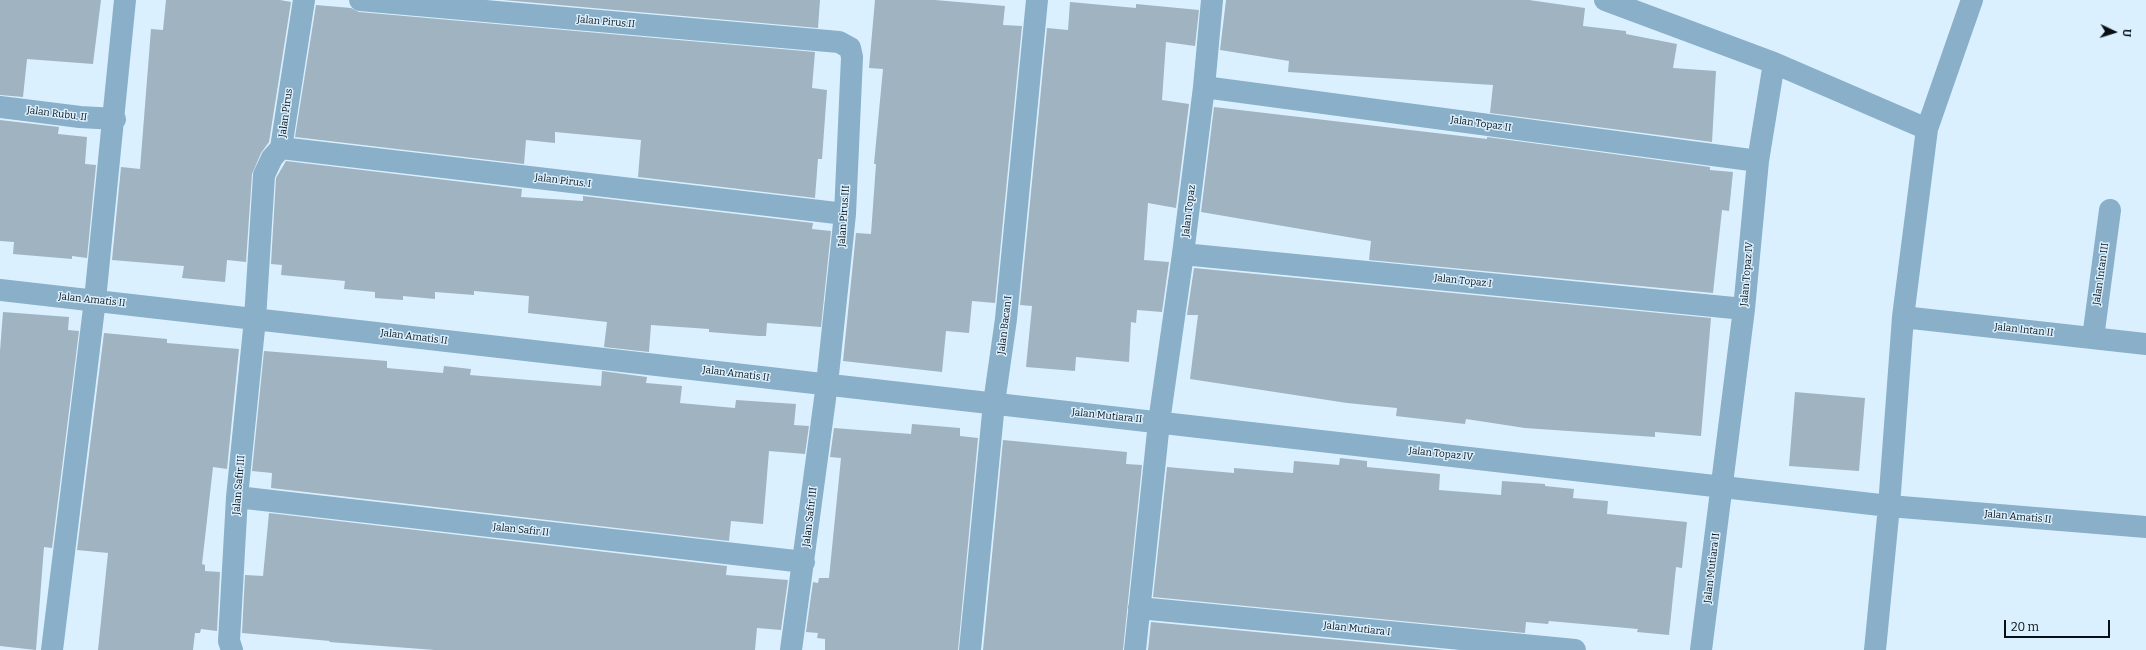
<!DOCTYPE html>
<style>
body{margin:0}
#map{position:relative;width:2146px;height:650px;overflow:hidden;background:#dbf0ff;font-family:Bitter,serif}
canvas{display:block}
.north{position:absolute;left:2094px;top:12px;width:40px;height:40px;-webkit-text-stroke:3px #dbf0ff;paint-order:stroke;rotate:94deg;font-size:11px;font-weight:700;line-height:16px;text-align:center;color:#080f14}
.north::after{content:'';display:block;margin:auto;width:14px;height:18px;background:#080f14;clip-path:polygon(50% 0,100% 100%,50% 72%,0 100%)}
.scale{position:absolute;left:2004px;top:620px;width:106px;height:18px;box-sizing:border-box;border:2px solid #080f14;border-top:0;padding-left:5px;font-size:12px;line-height:14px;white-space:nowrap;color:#080f14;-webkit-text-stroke:3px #dbf0ff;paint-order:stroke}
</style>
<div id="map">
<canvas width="2146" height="650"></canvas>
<div class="north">U</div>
<div class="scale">20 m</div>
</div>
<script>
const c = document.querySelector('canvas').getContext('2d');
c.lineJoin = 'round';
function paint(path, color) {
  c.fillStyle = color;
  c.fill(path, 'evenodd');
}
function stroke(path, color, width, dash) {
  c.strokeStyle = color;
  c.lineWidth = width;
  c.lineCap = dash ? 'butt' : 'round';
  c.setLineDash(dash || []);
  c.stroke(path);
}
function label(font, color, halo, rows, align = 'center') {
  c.font = font + ' Bitter,serif';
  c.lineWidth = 3;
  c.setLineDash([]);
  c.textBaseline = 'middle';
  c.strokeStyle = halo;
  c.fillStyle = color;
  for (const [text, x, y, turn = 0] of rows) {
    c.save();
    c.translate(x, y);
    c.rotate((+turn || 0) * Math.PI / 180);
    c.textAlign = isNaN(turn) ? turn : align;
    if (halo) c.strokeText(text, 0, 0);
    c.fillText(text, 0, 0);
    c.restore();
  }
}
const building = new Path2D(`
 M0,0H101L93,64L27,59L23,97L0,95Z
 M166,0H280L291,2L269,142L261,153L252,174L246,262L227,260L225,282L182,278L184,266L112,260L121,167L140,169L151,29L163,30Z
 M503,0H820L818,28Z
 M875,0H935L1005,6L1003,25L1022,26L995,303L972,301L969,333L946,331L942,372L843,361L856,233L871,234L876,164H874L883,69L869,68Z
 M1226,0H1529L1585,8L1583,26L1626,31V34L1677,44L1673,68L1716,71L1712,142L1490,113L1493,85L1288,72L1289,61L1220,50Z
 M1070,2L1136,8V4L1199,10L1195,46L1166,42L1162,100L1189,104L1176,208L1148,203L1144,260L1169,262L1162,312L1137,310L1136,323L1131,322L1129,362L1076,357L1075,371L1026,367L1032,306L1020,305L1047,28L1068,30Z
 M316,5L351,8L359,12L815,52L812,88L827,90L822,159H818L815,198L638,177L641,140L555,132V143L526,140L524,164L295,137Z
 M1214,107L1487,139V137L1710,167V170L1733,172L1729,211L1722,210L1713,293L1369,260L1371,241L1201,212Z
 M0,120L59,127L58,134L87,137L85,164L96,165L87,258L72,256V259L13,254L14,242L0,241Z
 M286,161L522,189L521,197L583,201V196L813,223L812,229L831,231L821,327L767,323L766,336H758L709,332V329L651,325L649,352L604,347L607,322L528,313L529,296L474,291V295L435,292V299L403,296V300L375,298V292L344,289L345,281L281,275L282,265L271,264L276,178Z
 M1194,268L1711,318L1701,436L1655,432V437L1525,428L1466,419L1465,424L1396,416L1397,408L1347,403L1190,379L1198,315H1187Z
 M3,312L69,317L68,330L79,331L52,548L44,547L36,650L0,646V351Z
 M104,333L167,339V343L239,349L227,469L213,467L202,564L205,565V571L220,572L217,631L201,629L200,633H195L193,650H98L108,553L77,550Z
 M264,351L387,361V368L443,373L444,366L471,369L470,375L601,386L602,371L647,377L646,383L682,386L680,403L735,408L736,400L796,404L794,425L809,426L805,454L769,451L763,524L731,521L729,541L271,488L272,473L252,471Z
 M1795,392L1865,398L1859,471L1789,466Z
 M912,424L960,428V436L978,438L958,650H825V639L817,638L818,633L806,632L813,582L818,583L819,578H829L841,458L830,457L834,428L911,434Z
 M1003,440L1127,452L1126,464L1142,465L1123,650H983Z
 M1340,458L1367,461V467L1440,474L1439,490L1501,495L1502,481L1545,484V486L1574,489L1573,498L1608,501L1607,514L1687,522L1682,568L1676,567L1669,635L1637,632L1638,629L1549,621L1548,624L1526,622L1525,633L1153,597L1167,467L1234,473V468L1293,473L1294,461L1339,465Z
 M269,513L727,566L726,575L788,580L781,630L757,628L755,650H435L329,642L330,641L242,633L245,575L263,576Z
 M1151,622L1445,650H1148Z`);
const minor = new Path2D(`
 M360,0L839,42L850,48L852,57L845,214L827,384L791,650
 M1605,0L1774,63L1927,129
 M1204,87L1758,161
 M0,107L80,117L115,119
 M281,148L845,214
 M1183,254L1744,309
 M0,290L1889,506L2146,527
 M1903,317L2146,344
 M2093,338L2110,210
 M237,497L804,562
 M1139,608L1575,650
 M52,650L95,300L125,0
 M232,650L229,641L237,497L255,319L264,175L272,158L281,148L304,0
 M970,650L994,403L1006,319L1037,0
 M1135,650L1159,422L1183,254L1204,87L1212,0
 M1701,650L1744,309L1758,161L1774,63
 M1875,650L1889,506L1903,317L1927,129L1972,0`);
const streetNames = [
 ["Jalan Pirus.II",606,22,5],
 ["Jalan Pirus",286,113,-82],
 ["Jalan Rubu. II",57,114,7],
 ["Jalan Topaz II",1481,124,8],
 ["Jalan Pirus. I",563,181,7],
 ["Jalan Topaz",1189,211,-83],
 ["Jalan Pirus.III",844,216,-86],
 ["Jalan Topaz IV",1747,274,-85],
 ["Jalan Intan III",2101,274,-82],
 ["Jalan Topaz I",1463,281,6],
 ["Jalan Amatis II",92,300,6],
 ["Jalan Bacan I",1005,325,-83],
 ["Jalan Intan II",2024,330,6],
 ["Jalan Amatis II",414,337,7],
 ["Jalan Amatis II",736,374,7],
 ["Jalan Mutiara II",1107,416,6],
 ["Jalan Topaz IV",1441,454,6],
 ["Jalan Safir III",239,485,-85],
 ["Jalan Safir III",810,517,-83],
 ["Jalan Amatis II",2018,517,5],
 ["Jalan Safir II",521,530,6],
 ["Jalan Mutiara II",1712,568,-83],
 ["Jalan Mutiara I",1357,629,6]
];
paint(building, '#9fb3c1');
stroke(minor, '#89afc9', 22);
label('10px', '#080f14', '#dbf0ff', streetNames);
</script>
